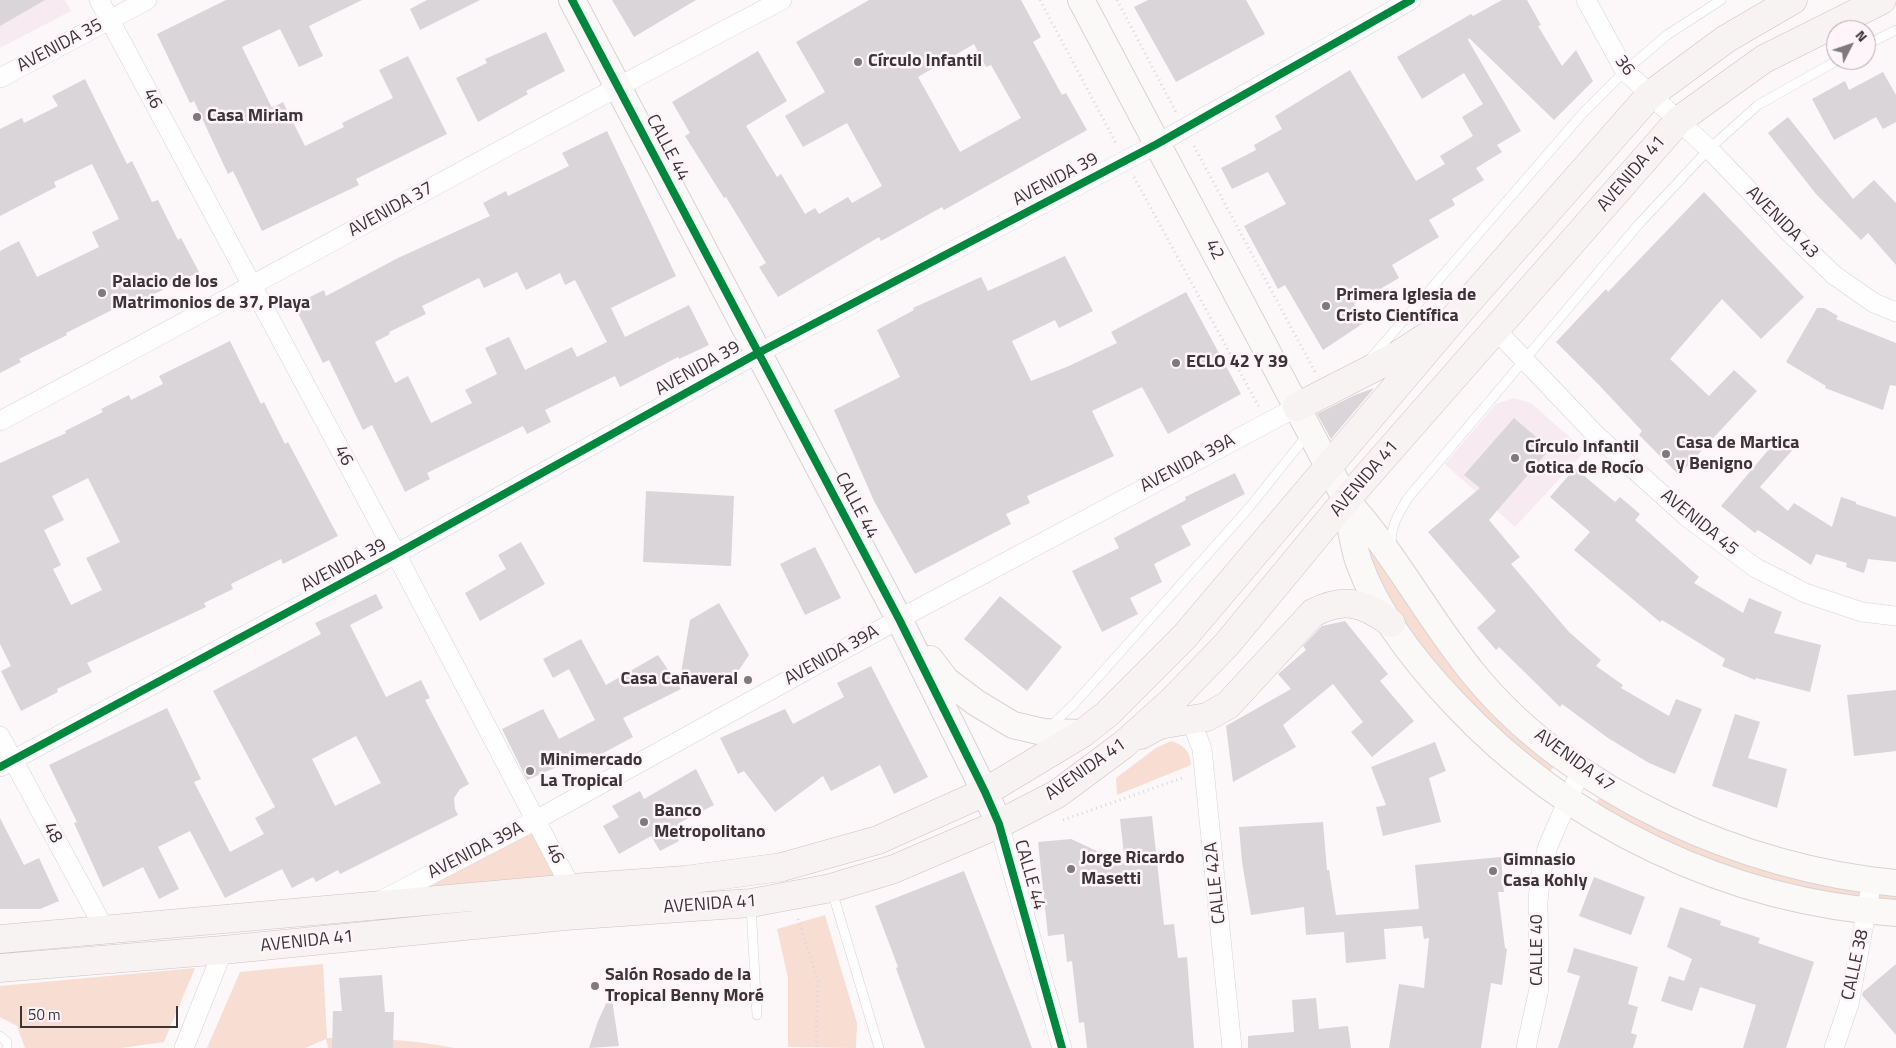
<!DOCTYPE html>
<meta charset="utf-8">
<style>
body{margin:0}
#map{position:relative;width:1896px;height:1048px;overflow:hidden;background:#fcf7f9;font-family:"Titillium Web",sans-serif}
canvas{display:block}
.north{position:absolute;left:1826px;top:20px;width:50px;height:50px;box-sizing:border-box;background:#fff4f9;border:1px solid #b0a8ab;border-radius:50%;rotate:49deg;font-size:14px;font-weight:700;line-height:20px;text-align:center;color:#3a3537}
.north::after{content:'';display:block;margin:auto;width:18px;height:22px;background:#7e797b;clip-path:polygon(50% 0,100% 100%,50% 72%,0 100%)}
.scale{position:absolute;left:20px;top:1006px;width:158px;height:22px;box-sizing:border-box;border:2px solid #3a3537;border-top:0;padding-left:6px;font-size:15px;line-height:18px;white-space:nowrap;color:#3a3537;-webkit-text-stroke:4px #fff4f9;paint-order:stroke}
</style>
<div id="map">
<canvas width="1896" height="1048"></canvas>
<div class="north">N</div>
<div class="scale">50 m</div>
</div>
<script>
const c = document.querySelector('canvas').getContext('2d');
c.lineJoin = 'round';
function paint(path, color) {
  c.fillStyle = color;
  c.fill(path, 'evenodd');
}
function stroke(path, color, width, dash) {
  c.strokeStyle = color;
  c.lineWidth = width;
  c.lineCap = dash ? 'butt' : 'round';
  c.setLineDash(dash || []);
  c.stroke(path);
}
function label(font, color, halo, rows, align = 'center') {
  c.font = font + ' "Titillium Web",sans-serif';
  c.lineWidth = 5;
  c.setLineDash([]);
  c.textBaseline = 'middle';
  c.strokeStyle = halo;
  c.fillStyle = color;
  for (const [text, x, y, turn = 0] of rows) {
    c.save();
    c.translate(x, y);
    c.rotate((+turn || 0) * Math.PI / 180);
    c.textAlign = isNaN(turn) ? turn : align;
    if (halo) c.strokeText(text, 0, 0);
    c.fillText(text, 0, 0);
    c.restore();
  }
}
const built = new Path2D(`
 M0,0H65L71,11L0,48Z
 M1514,398L1531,403L1585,451L1515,527L1445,464L1496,404Z`);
const green = new Path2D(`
 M1365,539L1555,764L1549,773C1478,721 1386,626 1365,539Z
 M1171,741C1184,745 1190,751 1191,765L1117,795L1116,778L1156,748Z
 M1602,798C1694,851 1790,887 1896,893V903L1775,884L1680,852L1600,808L1597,800Z
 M536,820L572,888L367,907Z
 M825,915L857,1023L856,1048L788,1047V978L777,929Z
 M323,964L327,1038C370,1038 412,1039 454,1048H328L326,1039L305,1048H207L240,972Z
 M195,968L164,1042L121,1048H25L17,1026L0,1017V986Z`);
const building = new Path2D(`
 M0,0H45L0,26Z
 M226,0H362L309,26L323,56L299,67L280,29L242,47L272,108L283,102L305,146L344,127L342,123L393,98L379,70L408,56L447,134L356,179L359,185L262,231L233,171L228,174L194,101L190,103L157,34Z
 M427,0H480L420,30L410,9Z
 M612,0H696L634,37Z
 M869,0H1021L1041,37L1033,42L1062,95L1066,93L1087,130L944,210L942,207L881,241L879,237L778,297L759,267L766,263L726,197L724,198L685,136L690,133L672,102L758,51L787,101L746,126L777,177L781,174L805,214L815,208L819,214L848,197L852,203L882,186L847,123L803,147L785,116L825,92L796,42ZM974,44L986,67L991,65L1021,118L960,152L918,77Z
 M1148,0H1246L1265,34L1176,82L1134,7Z
 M1502,0H1527L1541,25L1538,26L1562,66L1576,50L1593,81L1554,120L1469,38L1468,40L1521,131L1497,145L1502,152L1476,168L1484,180L1452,199L1455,205L1429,220L1439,237L1392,265L1399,278L1354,304L1365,322L1323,350L1285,285L1278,289L1244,226L1286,204L1268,172L1232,189L1221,168L1256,150L1254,145L1282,129L1275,116L1350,70L1416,181L1445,164L1440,156L1473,136L1462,117L1483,104L1464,73L1422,99L1397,57L1471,14L1473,16Z
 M546,32L565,71L526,91L528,94L478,122L456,78L487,63L485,59Z
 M1883,72L1896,95V122L1883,129L1876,117L1834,140L1812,99L1845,81L1849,90Z
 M85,79L127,164L132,161L152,202L158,200L178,240L181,238L199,272L126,308L124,304L66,333L67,335L19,359L21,362L0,373V251L19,241L37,277L99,247L92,232L119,219L92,164L54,182L56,187L0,216V129L22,118L24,123L58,106L52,96Z
 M1788,117L1853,199L1874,180L1896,203V265L1868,233L1861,240L1816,194L1768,133Z
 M607,131L676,276L611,308L625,337L689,305L709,345L679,359L678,357L620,387L615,376L545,410L551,422L527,434L523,426L427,473L430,479L405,492L372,425L363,430L329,360L323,363L294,305L324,290L326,296L398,258L490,216L483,203L506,191L508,196L569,166L562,153ZM517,272L526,290L560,273L565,285L575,280L607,342L577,357L572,347L525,370L509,337L485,348L497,374L465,390L472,403L431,423L408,376L395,383L375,342L390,334L389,332L426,314L422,306L479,278L484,288Z
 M1704,192L1804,297L1761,339L1722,299L1670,359L1709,396L1734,370L1757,391L1679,475L1639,435L1642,431L1599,385L1556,342L1606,289L1608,292Z
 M1065,256L1093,311L1059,328L1055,320L1012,341L1031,381L1069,366L1117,343L1111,332L1186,292L1241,394L1168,434L1142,387L1092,411L1114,456L1027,496L1030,503L1006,514L1011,524L915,574L874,501L834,410L900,377L877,330L914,310L913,308L981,277L988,291Z
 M1817,308H1824L1838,316L1836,319L1896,343V386L1890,385L1883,410L1825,388L1826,386L1786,362Z
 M230,341L261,404L264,402L285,444L288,442L338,536L283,564L281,559L231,584L233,589L204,603L206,607L87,663L92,672L57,689L58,692L21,711L1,671L11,666L0,644V463L66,433L65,431L103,412L101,409L129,395L131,400L163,384L159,376ZM88,478L120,542L86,558L102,590L71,605L53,569L61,565L44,530L64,520L52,496Z
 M1374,388L1331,439L1317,414L1355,395Z
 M1514,418L1550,449L1489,520L1520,557L1511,564L1569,632L1601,660L1596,666L1623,685L1621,688L1669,716L1676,699L1702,709L1675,774L1649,763L1608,738L1562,704L1560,707L1499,647L1496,650L1477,628L1496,611L1428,532L1480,488L1464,475Z
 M1781,435L1795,447L1760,487L1788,511L1794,503L1832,527L1841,497L1856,502V504L1896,517V562L1868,559L1864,573L1846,567L1847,563L1816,554L1811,565L1758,530L1755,533L1721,506Z
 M1575,468L1615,502L1620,497L1640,514L1635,520L1699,577L1694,583L1743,613L1749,598L1782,612L1774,633L1821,645L1810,692L1756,678L1755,680L1722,666L1725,659L1662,620L1660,622L1574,550L1590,532L1550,497Z
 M1235,473L1245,494L1181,526L1191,545L1154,564L1162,582L1130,598L1138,614L1102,632L1072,571L1119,548L1114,538L1186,500L1185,497Z
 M646,491L734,496L731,566L643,562Z
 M521,542L545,584L480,621L465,593L506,569L498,555Z
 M815,547L841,598L805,615L780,564Z
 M376,594L383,608L350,625L386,697L421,680L430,698L425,700L469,784L460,789L454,798L455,809L458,815L340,874L338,870L316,882L313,877L292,888L282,869L225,898L190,831L158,847L179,889L159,899L143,867L103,887L74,823L77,822L49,765L167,708L201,779L194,782L230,852L264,834L255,818L275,807L213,691L321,634L315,623ZM356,736L381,783L335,806L312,759Z
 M1000,596L1062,647L1027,691L964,639Z
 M719,603L749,655L739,670L722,680L681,673L690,620Z
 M1345,621L1388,674L1380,681L1414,721L1372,757L1351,732L1363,722L1333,684L1283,725L1296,747L1233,782L1226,726L1291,689L1278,674L1306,650L1303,646L1322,626Z
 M581,639L606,685L658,655L681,689L623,718L633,737L594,758L591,752L527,780L502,729L543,709L559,739L595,720L569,669L553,678L543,659Z
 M871,666L928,777L894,794L880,765L831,791L823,776L775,812L744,771L738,774L720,738L785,709L793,724L844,697L837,683Z
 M1896,690V751L1854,756L1847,695Z
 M1735,714L1760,722L1748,758L1787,769L1777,808L1712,786Z
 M1435,742L1446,771L1429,778L1441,822L1383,836L1376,807L1386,805L1371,767Z
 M696,769L714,805L679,823L681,827L673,832L679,841L660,851L651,836L619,854L603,826L619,817L612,806L640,791L644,799Z
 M1152,816L1164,925L1174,924L1178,958L1187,957L1194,1048H1087L1084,1022L1079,1023L1072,961L1067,962L1064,934L1048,936L1038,842L1071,839L1125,864L1120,819Z
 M0,818L24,865L39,858L59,901L40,909H0Z
 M1323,822L1327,870H1329L1336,915L1419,909L1415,865L1501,857L1504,892H1498L1505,948L1507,949L1502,985L1491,983L1481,1048H1389L1399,984L1424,988L1429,938L1424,939L1422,926L1384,929L1386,959L1346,963L1344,932L1306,935L1304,907L1251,915L1242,862L1239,827Z
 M964,871L1018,1010L1032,1048H925L915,1021L896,968L898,967L875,906Z
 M1594,877L1645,897L1631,935L1579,916Z
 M1680,907L1721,921L1720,925L1760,938L1758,943L1814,962L1786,1048H1743L1756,1005L1700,987L1692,1011L1661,1001L1669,976L1684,981L1692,959L1667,947Z
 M1574,948L1638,967L1628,1004L1638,1007L1631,1033L1637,1035L1633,1048H1558L1580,976L1567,972Z
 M1896,964V1035L1862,995L1863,992Z
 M382,975L385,1012H394L393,1048H332L333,1011H342L339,978Z
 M611,993L619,1046L589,1048L598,1021Z
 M1316,998L1319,1029L1348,1026L1351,1048H1248V1036L1294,1032L1292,1000Z`);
const path = new Path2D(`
 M1040,0L1117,145
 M1117,0L1176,112
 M1194,146L1315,372
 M1134,177L1259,407
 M1063,820L1185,777
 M798,919L818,981L816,1048`);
const lane = new Path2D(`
 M1866,45L1896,30
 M1371,358L1583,113L1625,71L1667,35L1721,0
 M1391,544C1391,526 1398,514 1408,498L1638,225L1709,149L1758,105L1838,60
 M1051,726L1075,703L1248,509L1308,434
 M832,891L879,1048
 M751,906L757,1015
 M0,1036L7,1042V1048`);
const street = new Path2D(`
 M99,0L396,554L576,897
 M1586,0L1625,71L1709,149L1788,231L1834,275L1874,303L1896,312
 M0,78L147,0
 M1495,329L1596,435L1687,517L1756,568L1805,593L1862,612L1896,616
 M0,421C261,282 520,137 782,0
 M1191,720L1202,749L1232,1048
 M0,736L105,930
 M0,767L396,554L758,353L1157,144L1411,0
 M999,824L1062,1048
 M380,901L536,820L899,619L1297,407
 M184,1048L223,950
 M1526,1048L1539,989L1538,900L1541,873L1548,846L1581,770
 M1834,1048L1849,1004L1872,881`);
const secondary = new Path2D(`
 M572,0L899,619L985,792L999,824
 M1081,0L1346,500C1395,553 1428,618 1473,673C1570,793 1746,870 1896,883
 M1346,500C1350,521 1352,543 1359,563C1378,615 1416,663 1454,703C1568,825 1728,902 1896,913
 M930,659L946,680L975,702L1013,725L1043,732L1083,733`);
const primary = new Path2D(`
 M1297,407L1395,357L1426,337
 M1141,735L1159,725L1207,717L1228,705L1313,613C1344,597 1363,602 1391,623
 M0,939L572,888L685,880L782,867L878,840L985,792L1083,733L1107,714L1185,636L1461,310L1650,95L1726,39L1793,0
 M0,968L223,950L565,916L751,903L831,888L894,869L999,824L1057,794L1123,745L1172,701L1227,644L1346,500L1679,120L1764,59L1882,0`);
const cycleway = new Path2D(`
 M572,0L899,619L985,792L999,824L1062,1048
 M0,767L396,554L758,353L1157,144L1411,0`);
const markers = [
 [858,62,5,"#7e797b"],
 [197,117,5,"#7e797b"],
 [102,293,5,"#7e797b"],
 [1326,306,5,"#7e797b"],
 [1176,363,5,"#7e797b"],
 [1666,454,5,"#7e797b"],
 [1515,458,5,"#7e797b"],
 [748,680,5,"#7e797b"],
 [530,771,5,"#7e797b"],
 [644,822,5,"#7e797b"],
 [1071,869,5,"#7e797b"],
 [1493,871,5,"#7e797b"],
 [595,986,5,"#7e797b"]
];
const streetNames = [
 ["AVENIDA 35",60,46,-28],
 ["36",1624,66,54],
 ["46",152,99,62],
 ["CALLE 44",667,148,62],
 ["AVENIDA 41",1632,174,-49],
 ["AVENIDA 39",1056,180,-28],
 ["AVENIDA 37",391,210,-29],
 ["AVENIDA 43",1782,223,45],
 ["42",1214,250,62],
 ["AVENIDA 39",698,369,-29],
 ["46",343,456,62],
 ["AVENIDA 39A",1188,464,-28],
 ["AVENIDA 41",1365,479,-49],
 ["CALLE 44",856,506,62],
 ["AVENIDA 45",1699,523,39],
 ["AVENIDA 39",344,566,-28],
 ["AVENIDA 39A",832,656,-29],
 ["AVENIDA 47",1574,761,36],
 ["AVENIDA 41",1086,770,-35],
 ["48",52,833,61],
 ["AVENIDA 39A",476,851,-27],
 ["46",554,854,62],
 ["CALLE 44",1029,875,74],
 ["CALLE 42A",1216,883,-96],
 ["AVENIDA 41",710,905,-4],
 ["AVENIDA 41",307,942,-6],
 ["CALLE 40",1538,950,-90],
 ["CALLE 38",1856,965,-78]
];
const poiNames = [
 ["Círculo Infantil",868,62],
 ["Casa Miriam",207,117],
 ["Palacio de los",112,283],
 ["Matrimonios de 37, Playa",112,304],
 ["Primera Iglesia de",1336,296],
 ["Cristo Científica",1336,317],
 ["ECLO 42 Y 39",1186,363],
 ["Casa de Martica",1676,444],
 ["y Benigno",1676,465],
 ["Círculo Infantil",1525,448],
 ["Gotica de Rocío",1525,469],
 ["Casa Cañaveral",738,680,"right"],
 ["Minimercado",540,761],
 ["La Tropical",540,782],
 ["Banco",654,812],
 ["Metropolitano",654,833],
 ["Jorge Ricardo",1081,859],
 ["Masetti",1081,880],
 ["Gimnasio",1503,861],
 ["Casa Kohly",1503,882],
 ["Salón Rosado de la",605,976],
 ["Tropical Benny Moré",605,997]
];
paint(built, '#f7eaf0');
paint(green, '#f8ddd3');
paint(building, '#d9d5d9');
stroke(lane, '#d8d3d5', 10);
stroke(street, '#d8d3d5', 20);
stroke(secondary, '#d8d3d5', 28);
stroke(primary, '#cdc1c3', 29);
stroke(path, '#d9d8d8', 3, [1, 4]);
stroke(lane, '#fffefe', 9);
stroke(street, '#fffefe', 19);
stroke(secondary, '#fbf8f8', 26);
stroke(primary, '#f8f3f3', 28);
stroke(cycleway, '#00873e', 8);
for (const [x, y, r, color] of markers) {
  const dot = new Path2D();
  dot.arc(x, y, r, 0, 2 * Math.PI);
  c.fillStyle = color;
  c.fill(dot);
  stroke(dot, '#fff4f9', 2);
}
label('18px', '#3a3537', '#fff4f9', streetNames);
label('bold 18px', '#3a3537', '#fff4f9', poiNames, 'left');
</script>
